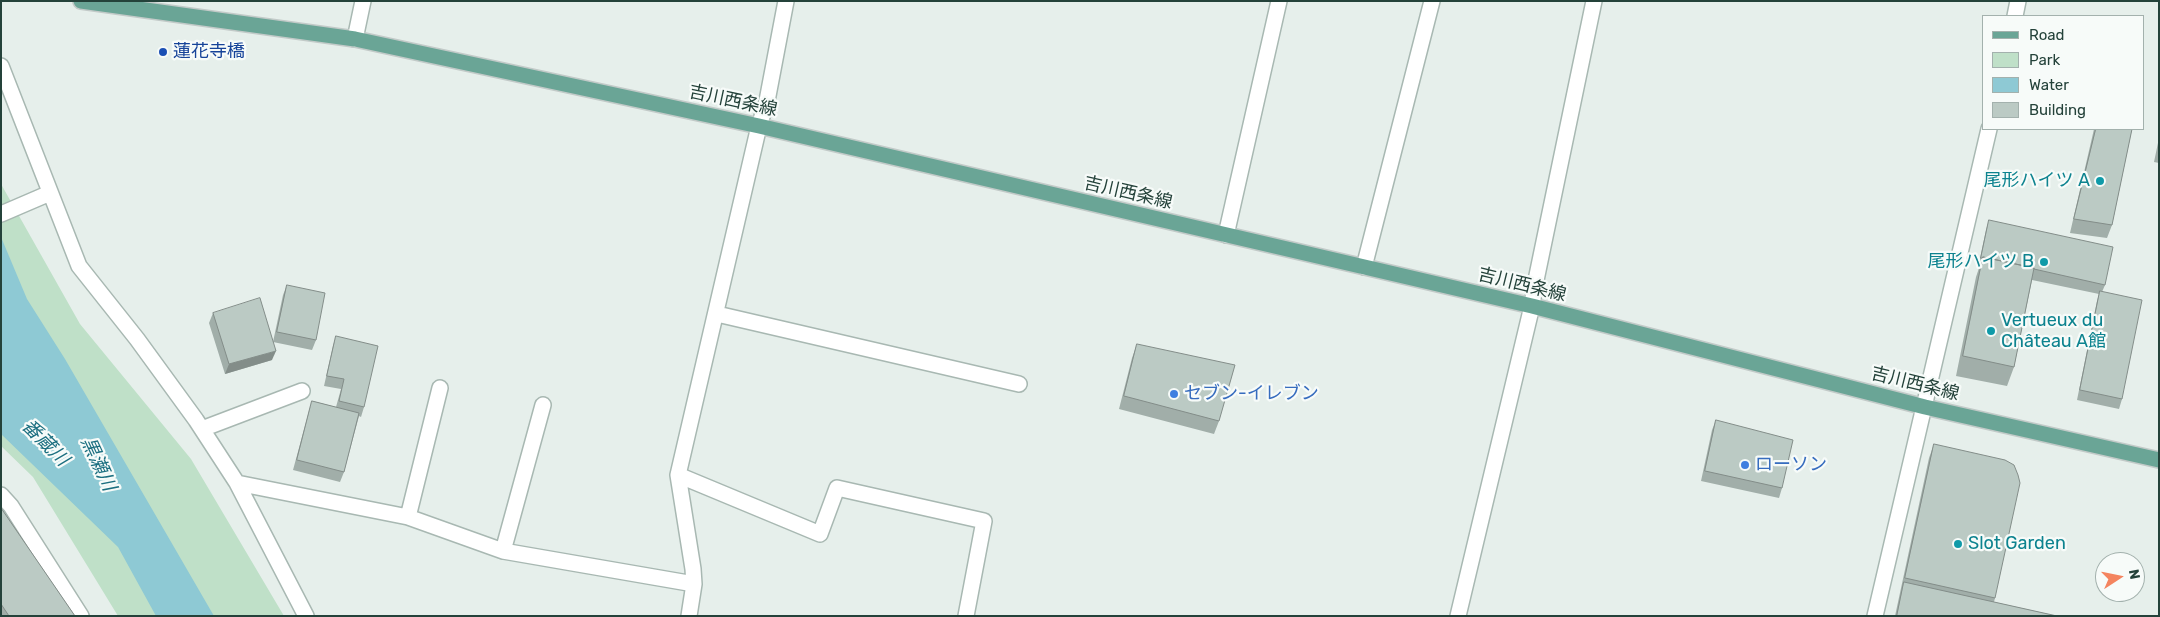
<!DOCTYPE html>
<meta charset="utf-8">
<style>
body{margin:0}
#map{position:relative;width:2160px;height:617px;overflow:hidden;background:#e6efeb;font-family:Rubik,sans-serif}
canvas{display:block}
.frame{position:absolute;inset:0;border:2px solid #24423a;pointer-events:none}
.legend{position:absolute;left:1982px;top:15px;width:162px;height:115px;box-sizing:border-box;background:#f7fbf9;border:1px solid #a3b1ad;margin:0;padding:6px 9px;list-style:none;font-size:15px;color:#24423a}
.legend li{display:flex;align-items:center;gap:10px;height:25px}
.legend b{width:25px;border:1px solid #a3b1ad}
.north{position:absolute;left:2095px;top:552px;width:50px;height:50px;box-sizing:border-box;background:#f7fbf9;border:1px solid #a3b1ad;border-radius:50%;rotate:79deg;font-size:14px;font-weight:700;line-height:20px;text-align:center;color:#24423a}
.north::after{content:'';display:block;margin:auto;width:18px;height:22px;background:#f4845f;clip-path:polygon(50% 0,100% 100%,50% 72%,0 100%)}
</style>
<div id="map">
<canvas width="2160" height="617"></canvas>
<div class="frame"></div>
<ul class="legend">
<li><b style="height:6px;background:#6aa596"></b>Road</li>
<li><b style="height:14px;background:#bfe0c8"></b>Park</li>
<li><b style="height:14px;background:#8ec9d4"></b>Water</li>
<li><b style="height:14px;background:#bbcac4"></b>Building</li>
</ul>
<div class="north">N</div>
</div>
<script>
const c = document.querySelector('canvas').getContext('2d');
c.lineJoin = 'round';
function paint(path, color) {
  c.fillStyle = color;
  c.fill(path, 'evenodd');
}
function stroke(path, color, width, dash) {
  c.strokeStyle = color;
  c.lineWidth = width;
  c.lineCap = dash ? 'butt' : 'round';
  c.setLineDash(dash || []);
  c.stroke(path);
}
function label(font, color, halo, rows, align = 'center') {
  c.font = font + ' Rubik,"Noto Sans JP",sans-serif';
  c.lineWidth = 4.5;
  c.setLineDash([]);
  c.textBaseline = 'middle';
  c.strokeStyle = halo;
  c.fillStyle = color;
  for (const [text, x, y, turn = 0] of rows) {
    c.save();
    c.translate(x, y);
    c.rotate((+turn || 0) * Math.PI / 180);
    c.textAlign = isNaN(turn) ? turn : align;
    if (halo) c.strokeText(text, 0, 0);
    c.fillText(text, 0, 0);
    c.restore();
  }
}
const green = new Path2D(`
 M1,184L80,324L191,459L284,616H118L33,477L1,446Z`);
const water = new Path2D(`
 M1,237L27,299L65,359L214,616H156L118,547L1,434Z`);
const minor = new Path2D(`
 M2015,16L2018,1
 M355,39L363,1
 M1,66L79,266L137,339L196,420L237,483L306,616
 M1,214L50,193
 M1226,235L1279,1
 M1364,267L1432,1
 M717,314L1019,384
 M202,429L302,391
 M678,475L820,534L837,488L984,521L966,616
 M237,483L408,517L503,551L694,584
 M1,495L11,506L81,616
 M408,517L440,388
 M503,551L543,405
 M689,616L694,584L693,569L678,475L759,126L767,101L786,1
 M1458,616L1532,306L1535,285L1594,1
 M1875,616L1989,129`);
const major = new Path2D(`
 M81,1L355,39L759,126L1532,306L1925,407L2159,460`);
const wall = new Path2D(`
 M2094,129H2132L2112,225L2107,238L2070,233Z
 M2159,138V163L2154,162Z
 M1989,220L2105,285L2102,292L2122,399L2119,409L2077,400L2097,301L2099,294L2032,280L2014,367L2007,386L1956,376L1976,277L1979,268H1978L1986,230Z
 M287,285L316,340L312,350L273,342L283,295Z
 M213,313L272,360L225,374L209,323Z
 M336,336L364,407L361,417L359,416L344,472L340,482L293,470L309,411L312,401L336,407L341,389L324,386L333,346Z
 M1137,344L1219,421L1214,434L1119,409L1132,358Z
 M1716,420L1782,488L1779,498L1701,481L1712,430Z
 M1934,444L1995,598L1994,602L2057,616H1895L1929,458Z
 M1,508L75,616H1Z`);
const shadedWall = new Path2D(`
 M276,351L272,360L225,374L229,364Z`);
const building = new Path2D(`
 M2096,129H2132L2112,225L2074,219Z
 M1989,220L2113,247L2105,285L2034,269V268L1983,257L1982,258H1981Z
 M1983,257L2034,268L2014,367L1963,356Z
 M287,285L325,293L316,340L277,332Z
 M2100,291L2142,300L2122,399L2080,390Z
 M260,298L276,351L229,364L213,313Z
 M336,336L378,346L364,407L339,401L344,379L327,376Z
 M1137,344L1235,365L1219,421L1124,396Z
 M312,401L359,413L344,472L297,460Z
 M1716,420L1793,440L1782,488L1705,471Z
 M1934,444L2005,460L2014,465L2018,475L2020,483L1995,598L1905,578Z
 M1,508L75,616H9L1,604Z
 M1904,582L2057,616H1897Z`);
const markers = [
 [163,52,5,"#1a4fb4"],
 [2100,181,5,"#0f9aa8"],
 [2044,262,5,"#0f9aa8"],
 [1991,331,5,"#0f9aa8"],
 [1174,394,5,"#3f7fe0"],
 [1745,465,5,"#3f7fe0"],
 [1958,544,5,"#0f9aa8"]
];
const transitNames = [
 ["蓮花寺橋",173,52]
];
const streetNames = [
 ["吉川西条線",733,101,12],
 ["吉川西条線",1128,193,13],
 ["吉川西条線",1522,285,14],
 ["吉川西条線",1915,384,14]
];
const cultureNames = [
 ["尾形ハイツ A",2090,181],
 ["尾形ハイツ B",2034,262],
 ["Vertueux du",2001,321,"left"],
 ["Château A館",2001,342,"left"],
 ["Slot Garden",1968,544,"left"]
];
const shopNames = [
 ["セブン-イレブン",1184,394],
 ["ローソン",1755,465]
];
const waterNames = [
 ["番蔵川",45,443,45],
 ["黒瀬川",98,464,65]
];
paint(green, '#bfe0c8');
paint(water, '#8ec9d4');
stroke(minor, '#a8b8b2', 18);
stroke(major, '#c2cac8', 18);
stroke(minor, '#fff', 15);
stroke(major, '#6aa596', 15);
paint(wall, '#a1aea9');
paint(shadedWall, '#838d89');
paint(building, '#bbcac4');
stroke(building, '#838d89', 1);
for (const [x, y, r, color] of markers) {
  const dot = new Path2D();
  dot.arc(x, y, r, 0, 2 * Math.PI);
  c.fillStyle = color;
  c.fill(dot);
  stroke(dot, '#f7fbf9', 2);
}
label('18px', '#164399', '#f7fbf9', transitNames, 'left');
label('18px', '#24423a', '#f7fbf9', streetNames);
label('18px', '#0d838f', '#f7fbf9', cultureNames, 'right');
label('18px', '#366cbe', '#f7fbf9', shopNames, 'left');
label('italic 19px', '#1c6f80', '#f7fbf9', waterNames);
</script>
